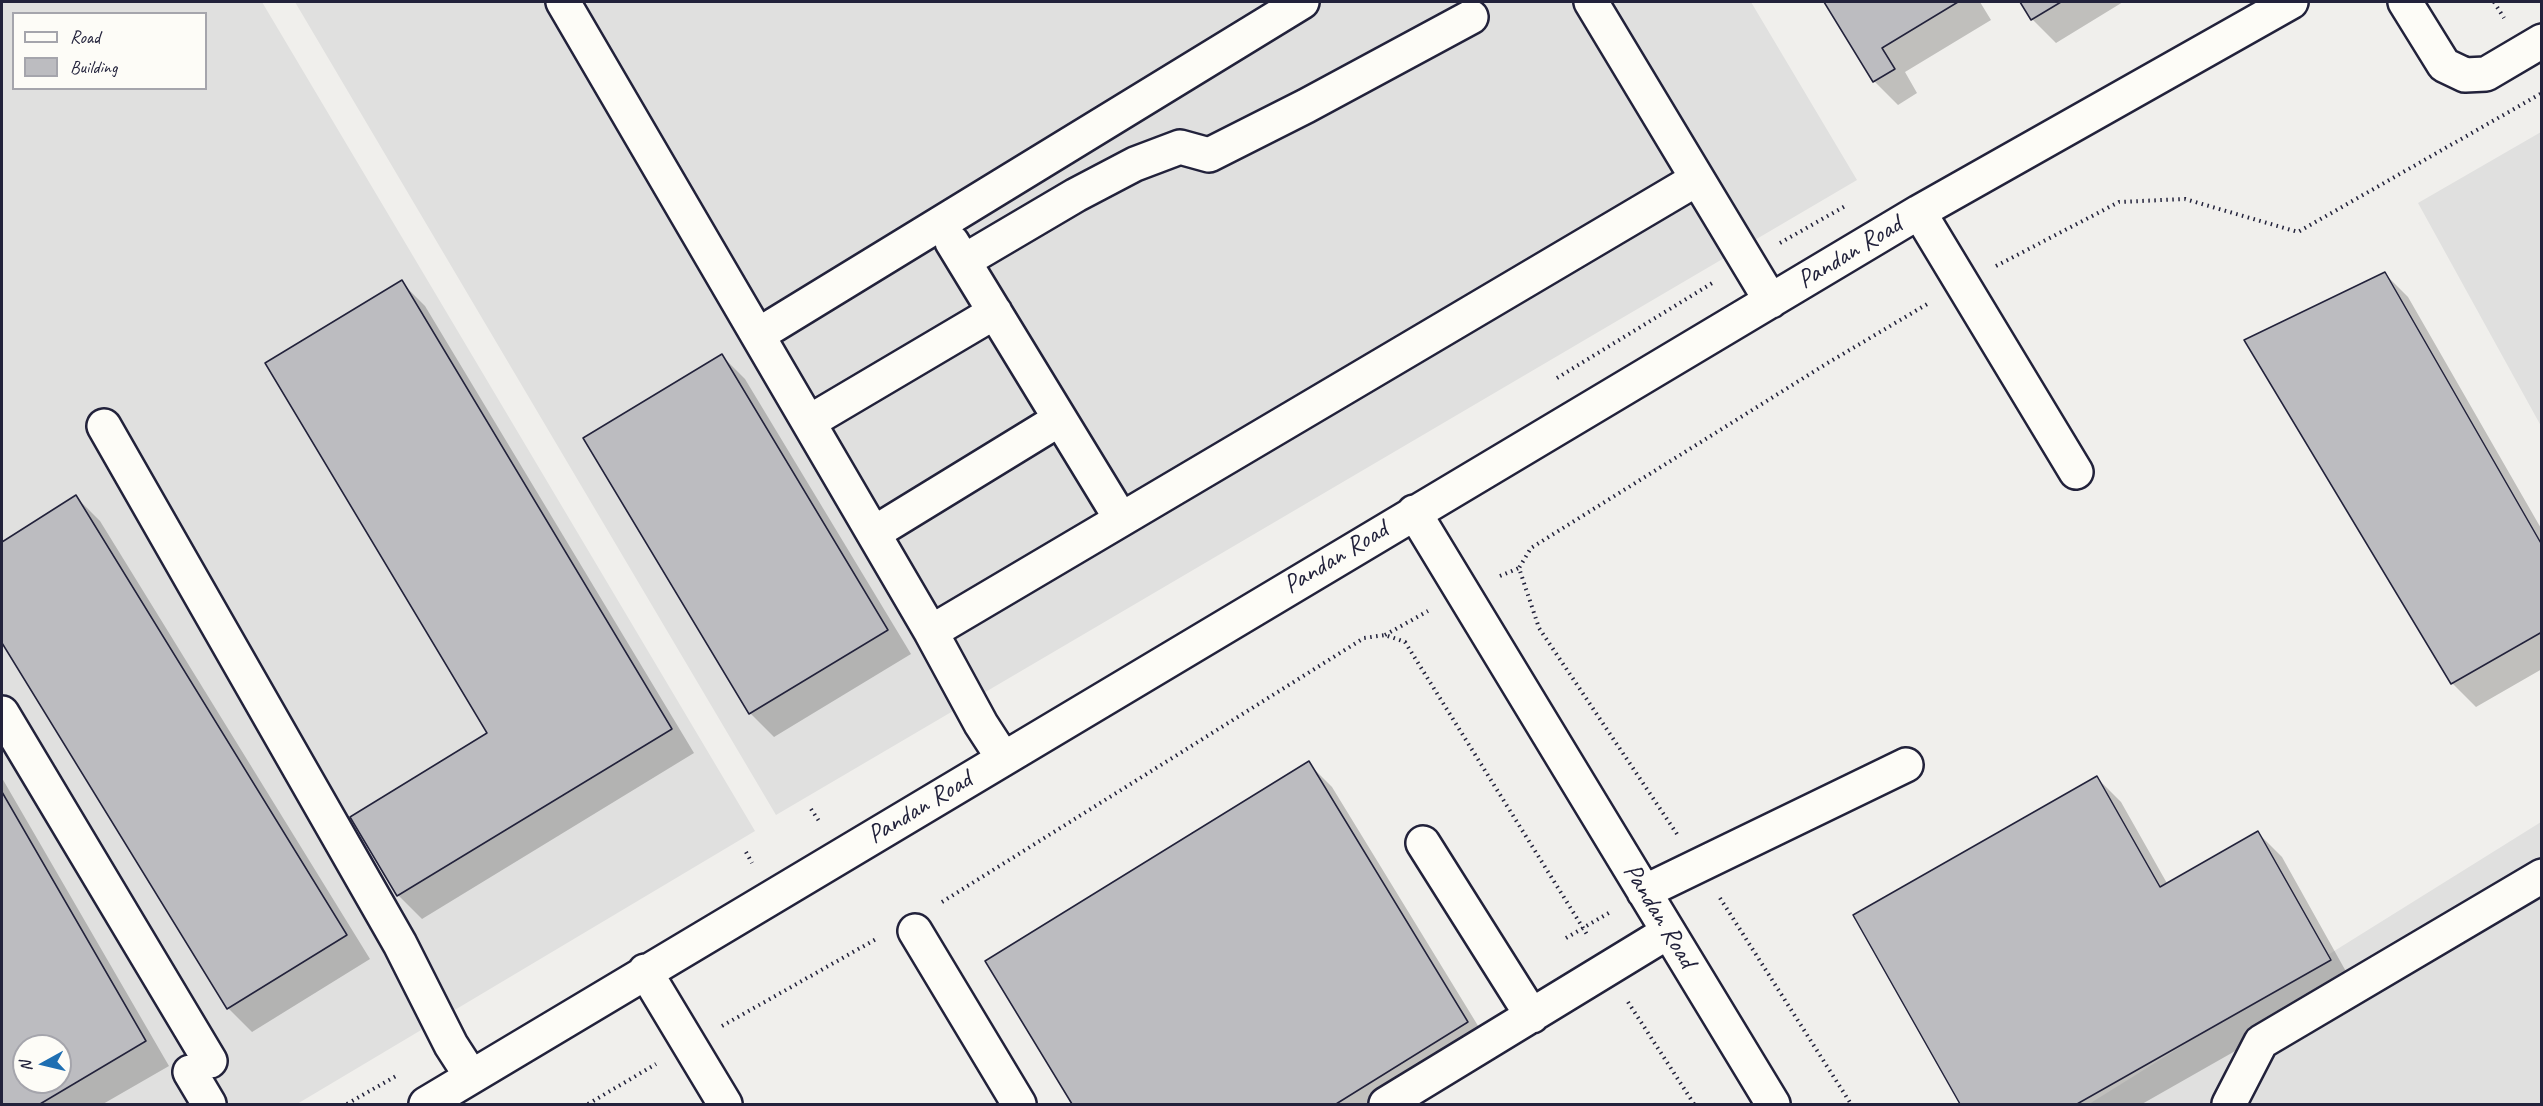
<!DOCTYPE html>
<style>
body{margin:0}
#map{position:relative;width:2543px;height:1106px;overflow:hidden;background:#f0efec;font-family:Caveat,sans-serif}
canvas{display:block}
.frame{position:absolute;inset:0;border:3px solid #22223b;pointer-events:none}
.legend{position:absolute;left:12px;top:12px;width:195px;height:78px;box-sizing:border-box;background:#fdfcf7;border:2px solid #a5a5ac;margin:0;padding:8px 10px;list-style:none;font-size:18px;color:#22223b}
.legend li{display:flex;align-items:center;gap:12px;height:30px}
.legend b{width:30px;border:2px solid #a5a5ac}
.north{position:absolute;left:12px;top:1034px;width:60px;height:60px;box-sizing:border-box;background:#fdfcf7;border:2px solid #a5a5ac;border-radius:50%;rotate:262deg;font-size:16px;font-weight:700;line-height:24px;text-align:center;color:#22223b}
.north::after{content:'';display:block;margin:auto;width:21px;height:27px;background:#1f6fb2;clip-path:polygon(50% 0,100% 100%,50% 72%,0 100%)}
</style>
<div id="map">
<canvas width="2543" height="1106"></canvas>
<div class="frame"></div>
<ul class="legend">
<li><b style="height:8px;background:#fdfcf7"></b>Road</li>
<li><b style="height:16px;background:#bcbcc0"></b>Building</li>
</ul>
<div class="north">N</div>
</div>
<script>
const c = document.querySelector('canvas').getContext('2d');
c.lineJoin = 'round';
function paint(path, color) {
  c.fillStyle = color;
  c.fill(path, 'evenodd');
}
function stroke(path, color, width, dash) {
  c.strokeStyle = color;
  c.lineWidth = width;
  c.lineCap = dash ? 'butt' : 'round';
  c.setLineDash(dash || []);
  c.stroke(path);
}
function label(font, color, halo, rows, align = 'center') {
  c.font = font + ' Caveat,sans-serif';
  c.lineWidth = 4.5;
  c.setLineDash([]);
  c.textBaseline = 'middle';
  c.strokeStyle = halo;
  c.fillStyle = color;
  for (const [text, x, y, turn = 0] of rows) {
    c.save();
    c.translate(x, y);
    c.rotate((+turn || 0) * Math.PI / 180);
    c.textAlign = isNaN(turn) ? turn : align;
    if (halo) c.strokeText(text, 0, 0);
    c.fillText(text, 0, 0);
    c.restore();
  }
}
const built = new Path2D(`
 M2,2H262L755,831L297,1104H2ZM14,14H206V88H14ZM24,1046H60V1082H24Z
 M295,2H1751L1857,180L776,815Z
 M2541,132V426L2418,203Z
 M2541,822V1104H2089Z`);
const shadow = new Path2D(`
 M1826,2H1980L1991,20L1905,72L1917,93L1898,105L1874,81Z
 M2021,2H2123L2056,43L2032,19Z
 M2385,274L2408,297L2542,530V669L2476,707L2452,683Z
 M401,282L425,306L694,753L422,919L398,895L489,733Z
 M722,356L745,379L911,654L774,737L750,713L585,439Z
 M76,497L100,521L370,959L252,1032L228,1008L2,640V544Z
 M1308,763L1332,787L1491,1047L1397,1104H1074L987,962Z
 M2,778L169,1066L103,1104H2ZM24,1046H60V1082H24Z
 M2097,778L2121,802L2168,885L2258,833L2282,857L2353,984L2142,1104H1962L1855,916Z`);
const building = new Path2D(`
 M1824,2H1958L1882,48L1895,69L1873,82Z
 M2020,2H2061L2031,20Z
 M2385,272L2542,545V632L2451,684L2244,340Z
 M402,280L672,729L397,896L350,817L487,733L265,363Z
 M722,354L888,630L749,714L583,438Z
 M76,495L347,935L227,1009L2,643V542Z
 M1309,761L1468,1022L1336,1104H1072L985,961Z
 M2097,776L2160,887L2258,831L2331,960L2077,1104H1960L1853,915Z
 M2,792L146,1041L40,1104H2ZM24,1046H60V1082H24Z`);
const path = new Path2D(`
 M2494,2L2504,18
 M1780,243L1847,205
 M1996,266L2119,202L2185,199L2298,232L2542,93
 M1557,378L1714,282
 M1500,576L1519,568
 M1385,635L1428,611
 M811,809L819,821
 M1677,834L1539,628L1519,568L1531,548L1826,364L1929,303
 M746,852L752,863
 M1720,898L1851,1104
 M942,902L1364,638L1385,635L1405,642L1588,936
 M1566,938L1612,911
 M1628,1002L1694,1104
 M722,1026L878,938
 M347,1104L396,1076
 M588,1104L656,1064`);
const minor = new Path2D(`
 M563,2L931,632L981,724L1003,758
 M1591,2L1771,301
 M2405,2L2444,65L2465,75L2486,74L2542,41
 M1919,212L2076,472
 M952,242L1121,519
 M964,261L1076,195L1135,164L1180,147L1209,155L1306,106L1471,17
 M758,335L1302,2
 M809,422L995,312
 M104,426L400,944L451,1045L471,1076
 M1414,512L1773,1104
 M874,533L1060,419
 M931,632L1697,179
 M2,713L210,1061
 M1423,843L1532,1016
 M1644,892L1906,765
 M915,931L1019,1104
 M645,971L725,1104
 M190,1072L209,1104
 M426,1104L1919,212L2291,2
 M1386,1104L1668,932
 M2229,1104L2261,1042L2542,876`);
const streetNames = [
 ["Pandan Road",1850,253,-31],
 ["Pandan Road",1336,558,-31],
 ["Pandan Road",920,808,-31],
 ["Pandan Road",1659,916,59]
];
paint(built, '#e0e0df');
paint(shadow, '#0003');
paint(building, '#bcbcc0');
stroke(building, '#22223b', 1.5);
stroke(minor, '#22223b', 38);
stroke(path, '#22223b', 4, [1.5, 4.5]);
stroke(minor, '#fdfcf7', 33);
label('26px', '#22223b', '#fdfcf7', streetNames);
</script>
